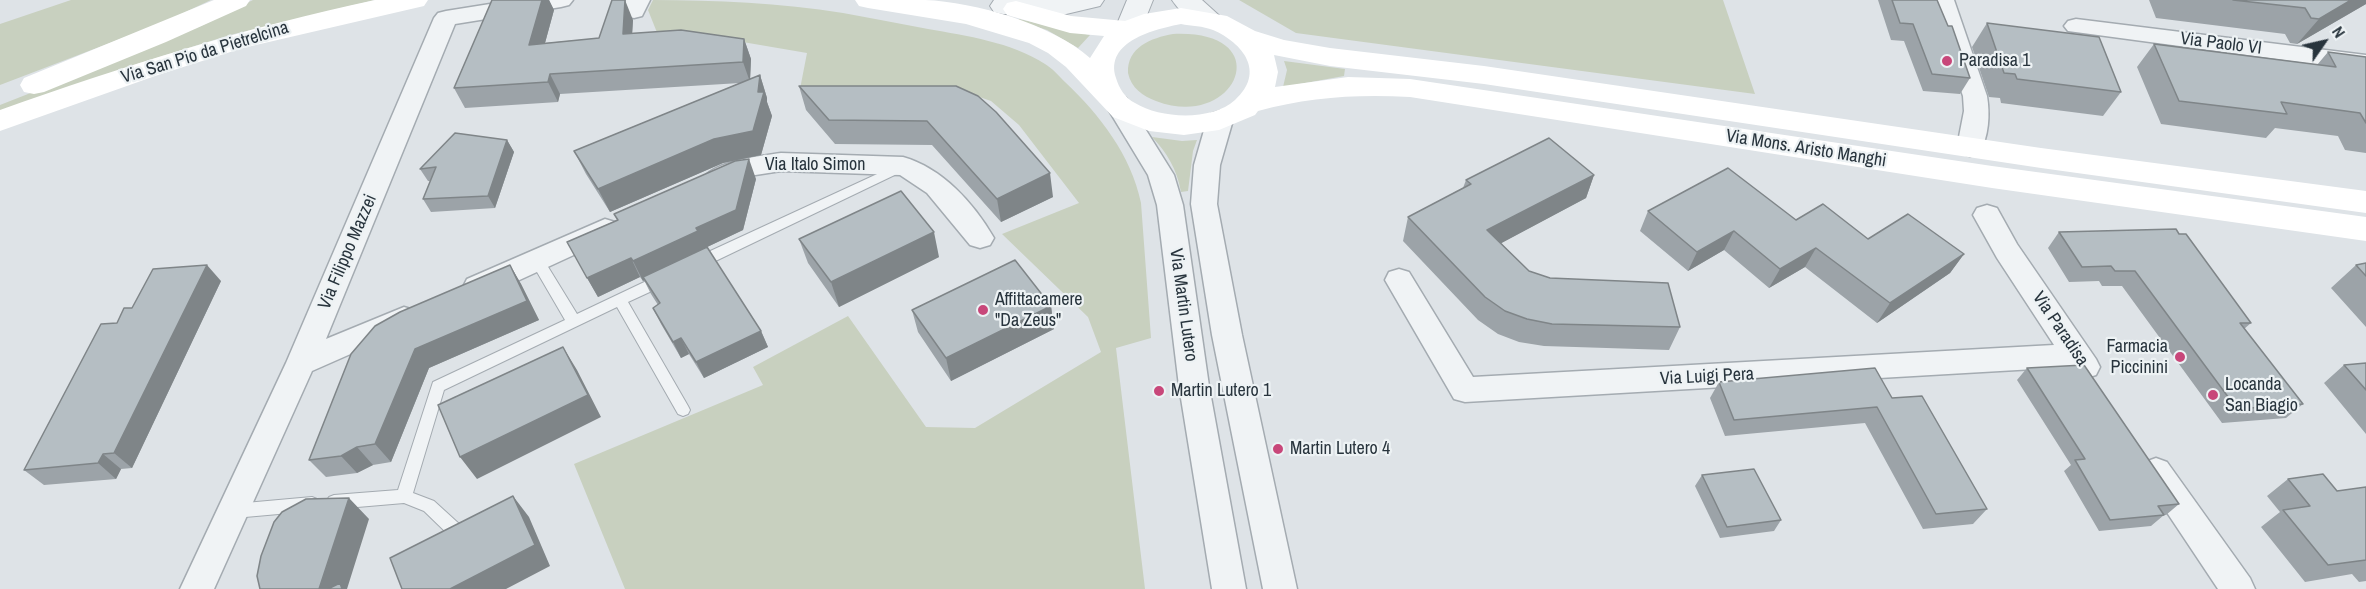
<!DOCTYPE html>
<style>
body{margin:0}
#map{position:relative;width:2366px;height:589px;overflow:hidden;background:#dee3e7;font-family:"Archivo Narrow",sans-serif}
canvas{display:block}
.north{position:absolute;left:2294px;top:12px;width:60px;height:60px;-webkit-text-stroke:4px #edf2f4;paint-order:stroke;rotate:56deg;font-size:16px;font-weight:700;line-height:24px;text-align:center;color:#28343d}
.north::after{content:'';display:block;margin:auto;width:21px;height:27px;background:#28343d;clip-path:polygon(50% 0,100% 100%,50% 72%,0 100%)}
</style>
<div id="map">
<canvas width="2366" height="589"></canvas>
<div class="north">N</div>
</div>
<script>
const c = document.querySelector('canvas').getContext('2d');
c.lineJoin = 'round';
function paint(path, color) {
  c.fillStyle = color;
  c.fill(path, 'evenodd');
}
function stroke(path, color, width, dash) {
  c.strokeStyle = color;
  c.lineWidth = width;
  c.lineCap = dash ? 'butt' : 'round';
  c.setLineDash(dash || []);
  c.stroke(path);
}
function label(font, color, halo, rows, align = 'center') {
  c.font = font + ' "Archivo Narrow",sans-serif';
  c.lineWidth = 4.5;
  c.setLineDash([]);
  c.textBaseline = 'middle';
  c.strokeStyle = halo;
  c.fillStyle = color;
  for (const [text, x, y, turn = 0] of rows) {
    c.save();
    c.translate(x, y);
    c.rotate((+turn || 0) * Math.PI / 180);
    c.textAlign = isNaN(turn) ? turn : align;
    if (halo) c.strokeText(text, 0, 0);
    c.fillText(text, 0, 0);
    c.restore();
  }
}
const green = new Path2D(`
 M71,0H211L162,23L0,85V24Z
 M253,0H375L230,35L134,65L0,113V105L201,26Z
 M653,0C716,0 780,3 843,13C872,18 900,24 928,29C967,36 1011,42 1045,64C1052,68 1059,76 1065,82C1100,115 1131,155 1141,203L1151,338L1116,348L1145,589H625L574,464L763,385L753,367L848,316L926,427L975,428L1101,352L1088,317L1002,234L1079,203L1019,125L991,101L968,93L800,89L807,53L690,33L658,35L648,10Z
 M1239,0H1723L1755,94L1296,33Z
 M1019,19L1090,35L1078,48L1047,30L1018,21Z
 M1173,34C1280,29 1237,132 1156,101C1143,96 1131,88 1128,73C1127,47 1151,38 1173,34Z
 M1284,61L1345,69L1344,76L1283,87L1287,70Z
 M1152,137L1182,141L1197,140L1193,151L1188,191L1181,192C1177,169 1167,153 1152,137Z`);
const service = new Path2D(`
 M901,163L905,164L907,167L905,170L703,267L698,268L691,263L693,259Z
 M537,255L542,257L577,314L657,276H667L669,280L667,284L628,302L688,406L690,410L688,414L683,416L678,414L617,307L444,390L413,493L434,501L468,532L470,537L468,542L462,544L456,542L424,511L404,503L334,509L329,507L326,502L329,497L334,495L398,490L433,382L565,320L530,260Z
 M312,497L317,499L320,504L317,509L312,511L234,518L229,516L226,511L229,506L234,504Z`);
const minor = new Path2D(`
 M515,0H573L569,5L561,7L455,24L326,339L404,307L414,310L418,318L414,326L312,371L214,589H180L286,363L434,18L438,13L446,11Z
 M626,0H650L642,16L634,18L626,16L622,11Z
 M1930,0H1954L1987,96C1990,114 1989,137 1979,153L1970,156L1961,153L1957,147L1964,111L1963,96Z
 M2076,19L2366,55V71L2068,31L2064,26L2068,21Z
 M1117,96L1126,98L1174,175L1183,205L1209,386L1246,589H1212L1179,386L1157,205L1148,175L1105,104L1108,98Z
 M1220,111L1229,114L1233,120L1220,165L1217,204L1242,335L1297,589H1263L1212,335L1191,204L1194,165L1207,120L1211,114Z
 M781,153L903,157C942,168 974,203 994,238L990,245L980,248L970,245L927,193L900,175L781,171L749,176L715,189L706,187L702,180C713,161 760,156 781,153Z
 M1987,205L1997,208L2017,244L2096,359L2100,367L2096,375C2083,380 2076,378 2069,367L1465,402L1454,399L1385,280L1389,272L1399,269L1409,272L1473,377L2054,345L1997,258L1973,215L1977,208Z
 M605,219L615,222L619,229L615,236L487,295L477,298L467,295L463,287L467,279Z
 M2156,458L2167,462L2250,578L2255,589H2218L2140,472L2145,462Z`);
const tertiary = new Path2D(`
 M994,0H1104L1100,6L1062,15L1003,14L994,12L990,6Z
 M1127,0H1153L1139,35L1129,38L1119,35L1115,29Z
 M1172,0H1202L1223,19L1219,25C1200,30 1182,15 1172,0Z`);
const secondary = new Path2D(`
 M214,0H250L246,6L166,42L44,92L34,94L24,92L20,85L24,78Z
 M375,0H428L424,6L243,48L155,76L0,131V110C124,66 247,27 375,0Z
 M855,0C878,0 901,0 925,0C975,2 1052,24 1090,58L1104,36L1070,33L1007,15L1003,9L1007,3L1016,1L1071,16L1125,21L1144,14L1181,8L1227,16L1255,31L1284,40L1330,48L1484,66L2041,148L2366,191V213L2041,168L1484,84L1330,66L1274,55L1278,72L1275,87L1348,77L1410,79L1992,166L2366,217V241L1992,188L1410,97C1358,94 1308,97 1258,111L1255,115L1219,130L1184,135L1149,131L1113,117L1066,67L1048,53L1029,43L966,24L868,8L859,6ZM1181,24C1191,26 1203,26 1213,30C1243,43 1266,72 1235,100C1212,121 1161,119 1135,103C1125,98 1119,88 1116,78C1104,41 1156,29 1181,24Z`);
const wall = new Path2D(`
 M492,0H549L554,10L545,43L599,38L633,20L632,33L744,39L751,59L750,79L760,75L767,98V102L772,116L761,155L723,163L610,212L586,174L574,151L740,83L560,94L558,102L465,108L454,88Z
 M1878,0H1937L1970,78L1960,94L1923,91L1904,41L1891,40Z
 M2149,0H2366V4L2297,44L2290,43L2285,34L2156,18Z
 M1987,23L2121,92L2103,116L2001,103L2000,98L1989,97L1972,47Z
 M2154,44L2317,65L2328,52L2366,57V153L2345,150L2338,136L2275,128L2266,138L2161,124L2137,67Z
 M799,86H956L1053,197L1001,222L932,145L835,144L806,110Z
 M507,140L514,152L495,208L431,212L423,199L430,181H428L420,169Z
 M1594,175L1586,198L1501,243L1529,271L1680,327L1669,350L1544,346L1519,342L1498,334L1478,320L1403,241L1408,217L1463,188L1466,180Z
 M756,179L743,230L705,248L761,331L768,347L704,378L689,354L681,358L661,324L653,308L658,305L651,294L644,280L643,281L640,277L598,297L567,242L617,220L614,214Z
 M1648,211L1796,220L1868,239L1964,254L1950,273L1877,323L1805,267L1769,288L1724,250L1688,271L1640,231Z
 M2059,232L2251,323L2244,329L2303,404L2286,418L2222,423L2122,286H2102L2099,281L2069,282L2048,248Z
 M799,239L939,257L839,307L808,263Z
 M2366,263V327L2331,288L2356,265Z
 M510,265L521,284L539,320L429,368L391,462L373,465L357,473L326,477L309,460Z
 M221,281L132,468L121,469L116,479L44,485L24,470L117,323L132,308Z
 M1051,306L1054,329L951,381L918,332L912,310Z
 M2366,363V434L2324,383L2344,365Z
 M2027,368L2179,504L2166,515H2164L2151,526L2099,531L2064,471L2071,465L2017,380Z
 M1719,382L1892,398L1987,509L1973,524L1923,529L1865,423L1725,436L1710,398Z
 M1702,475L1781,520L1774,531L1720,538L1695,486Z
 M2288,479L2337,491L2366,487V581L2359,582L2352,574L2305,582L2261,527L2280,512L2267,496Z`);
const shadedWall = new Path2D(`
 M542,0H549L554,10L539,65L529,45Z
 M625,0L633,20L631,54L623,34Z
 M2351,0H2366V4L2297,44L2319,19Z
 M744,39L751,59L750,82L743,62Z
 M550,74L560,94L558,102L548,82Z
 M760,75L767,98V102L772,116L761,155L723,163L610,212L598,189L758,92Z
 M507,140L514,152L495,208L488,196Z
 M749,159L756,179L743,230L705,248L643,281L633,261L696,228Z
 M1050,173L1053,197L1001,222L997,199Z
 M1594,175L1586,198L1481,254L1487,230Z
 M1734,231L1724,250L1688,271L1697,252Z
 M934,232L939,257L839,307L831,282Z
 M1816,248L1805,267L1769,288L1780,269Z
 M1964,254L1950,273L1877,323L1890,303Z
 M631,258L640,277L598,297L587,278Z
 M207,265L221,281L132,468L114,453Z
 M510,265L521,284L539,320L429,368L391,462L375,444L415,349Z
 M1051,306L1054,329L951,381L946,358Z
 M761,331L768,347L704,378L696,362Z
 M681,338L689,354L681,358L673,342Z
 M563,347L577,370L601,417L477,479L460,457Z
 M357,447L373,465L357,473L341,456Z
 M103,454L121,469L116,479L98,463Z
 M513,496L529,517L550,566L506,589H450Z
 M349,498L369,519L347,589H319Z`);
const building = new Path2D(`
 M492,0H542L529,45L599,38L612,0H625L623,34L681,30L744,39L743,62L550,74L548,82L454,88Z
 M1892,0H1937L1948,26H1952L1970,78L1932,74L1913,24L1900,23Z
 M2233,0H2351L2319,19L2311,18L2305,8Z
 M1987,23L2099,37L2121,92L2017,79L2015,74L2004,73Z
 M2154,44L2336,67L2328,52L2366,57V123L2360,113L2281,102L2287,114L2179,101Z
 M760,75L758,92H764L753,131L714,139L598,189L574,151Z
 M799,86H956L978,96L996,112L1050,173L997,199L927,121L829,120Z
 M455,133L507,140L488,196L423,199L436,167L420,169Z
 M1549,138L1594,175L1487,230L1529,271L1550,278L1668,283L1680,327L1552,324L1527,319L1505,311L1485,297L1408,217L1471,184L1466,180Z
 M749,159L736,210L696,228L698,231L633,261L631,258L587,278L567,242L618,220L614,214L735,161Z
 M1728,168L1796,220L1823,204L1868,239L1908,214L1964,254L1890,303L1816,248L1780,269L1734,231L1697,252L1648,211Z
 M901,191L934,232L831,282L799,239Z
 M2176,229L2179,234H2186L2251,323H2240L2303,404L2237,409L2135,271H2115L2111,266L2082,267L2059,232Z
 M707,247L761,331L696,362L681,338L673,342L653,308L660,303L643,277Z
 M1015,260L1051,306L946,358L912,310Z
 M2366,263V276L2356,265Z
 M207,265L114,453L103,454L98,463L24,470L101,324L117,323L124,308H132L153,269Z
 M510,265L527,301L415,349L375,444L357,447L341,456L309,460L351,354L375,326L400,312Z
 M563,347L588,395L460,457L438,405Z
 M2366,363V390L2344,365Z
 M2084,365L2179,504L2158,506L2164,515L2110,520L2075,460L2085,459L2027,368Z
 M1875,368L1892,398L1922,396L1987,509L1936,514L1877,407L1734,420L1719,382Z
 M1754,469L1781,520L1727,527L1702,475Z
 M2323,474L2337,491L2366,487V560L2328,565L2283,510L2310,506L2288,479Z
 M513,496L535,545L450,589H402L390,558Z
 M349,498L319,589H260L257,576L261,556L274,522L282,512L306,499Z
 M340,583L342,589H328Z`);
const markers = [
 [1947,61,6,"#c8477a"],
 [983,310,6,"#c8477a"],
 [2180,357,6,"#c8477a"],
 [1159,391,6,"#c8477a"],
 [2213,395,6,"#c8477a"],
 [1278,449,6,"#c8477a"]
];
const streetNames = [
 ["Via Paolo VI",2221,44,7],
 ["Via San Pio da Pietrelcina",205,53,-17],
 ["Via Mons. Aristo Manghi",1806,149,9],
 ["Via Italo Simon",815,165],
 ["Via Filippo Mazzei",348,252,-67],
 ["Via Martin Lutero",1183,305,82],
 ["Via Paradisa",2060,329,56],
 ["Via Luigi Pera",1707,377,-3]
];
const poiNames = [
 ["Paradisa 1",1959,61],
 ["Affittacamere",995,300],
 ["\"Da Zeus\"",995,321],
 ["Farmacia",2168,347,"right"],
 ["Piccinini",2168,368,"right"],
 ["Locanda",2225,385],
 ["San Biagio",2225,406],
 ["Martin Lutero 1",1171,391],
 ["Martin Lutero 4",1290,449]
];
paint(green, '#c8d0bf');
stroke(service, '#a4abb1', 2);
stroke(minor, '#a4abb1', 3);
stroke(tertiary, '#a4abb1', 2);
paint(service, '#f0f3f5');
paint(minor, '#f0f3f5');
paint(tertiary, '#f0f3f5');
paint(secondary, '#fff');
paint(wall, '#9ca3a8');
paint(shadedWall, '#7f8588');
paint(building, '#b5bec3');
stroke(building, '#7f8588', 1.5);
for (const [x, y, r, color] of markers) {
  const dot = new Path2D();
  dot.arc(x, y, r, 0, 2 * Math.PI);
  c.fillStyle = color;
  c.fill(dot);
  stroke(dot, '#edf2f4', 2);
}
label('18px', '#28343d', '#edf2f4', streetNames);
label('18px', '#28343d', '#edf2f4', poiNames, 'left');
</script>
